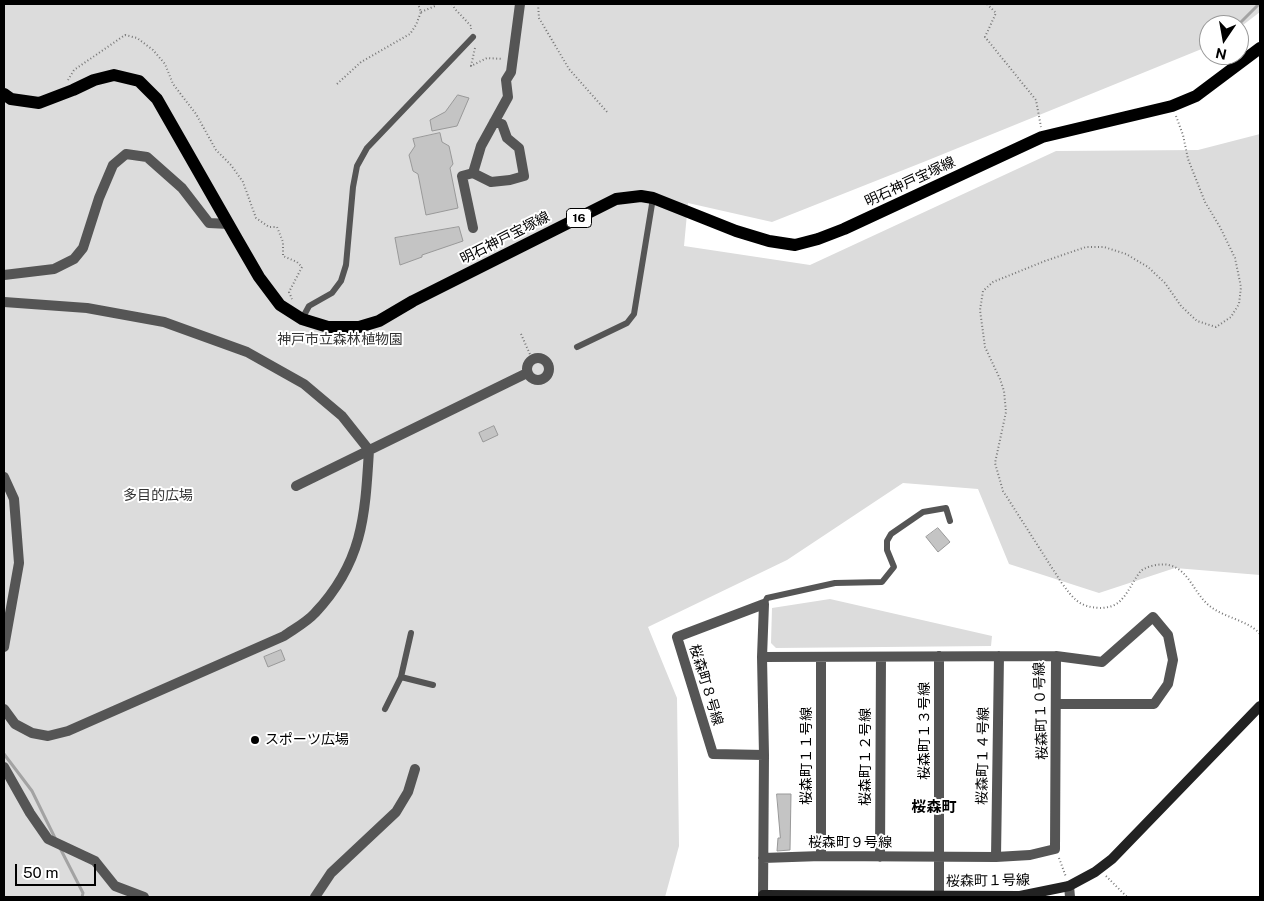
<!DOCTYPE html>
<meta charset="utf-8">
<style>
body{margin:0}
#map{position:relative;width:1264px;height:901px;overflow:hidden;background:#fff;font-family:"Public Sans",sans-serif}
canvas{display:block}
.frame{position:absolute;inset:0;border:5px solid #000;pointer-events:none}
.north{position:absolute;left:1199px;top:15px;width:50px;height:50px;box-sizing:border-box;background:#fff;border:1px solid #999;border-radius:50%;rotate:192deg;font-size:14px;font-weight:700;line-height:20px;text-align:center;color:#000}
.north::after{content:'';display:block;margin:auto;width:18px;height:22px;background:#000;clip-path:polygon(50% 0,100% 100%,50% 72%,0 100%)}
.scale{position:absolute;left:15px;top:864px;width:81px;height:22px;box-sizing:border-box;border:2px solid #000;border-top:0;padding-left:6px;font-size:15px;line-height:18px;white-space:nowrap;color:#000;-webkit-text-stroke:4px #fff;paint-order:stroke}
</style>
<div id="map">
<canvas width="1264" height="901"></canvas>
<div class="frame"></div>
<div class="north">N</div>
<div class="scale">50 m</div>
</div>
<script>
const c = document.querySelector('canvas').getContext('2d');
c.lineJoin = 'round';
function paint(path, color) {
  c.fillStyle = color;
  c.fill(path, 'evenodd');
}
function stroke(path, color, width, dash) {
  c.strokeStyle = color;
  c.lineWidth = width;
  c.lineCap = dash ? 'butt' : 'round';
  c.setLineDash(dash || []);
  c.stroke(path);
}
function label(font, color, halo, rows, align = 'center') {
  c.font = font + ' "Public Sans","Noto Sans JP",sans-serif';
  c.lineWidth = 4;
  c.setLineDash([]);
  c.textBaseline = 'middle';
  c.strokeStyle = halo;
  c.fillStyle = color;
  for (const [text, x, y, turn = 0] of rows) {
    c.save();
    c.translate(x, y);
    c.rotate((+turn || 0) * Math.PI / 180);
    c.textAlign = isNaN(turn) ? turn : align;
    if (halo) c.strokeText(text, 0, 0);
    c.fillText(text, 0, 0);
    c.restore();
  }
}
const green = new Path2D(`
 M4,4H1260V12L1239,28V25H1209V46L926,161L772,222L688,203L684,246L810,265L1056,151L1198,150L1260,134V575L1175,568L1099,593L1009,564L978,489L903,483L787,560L648,627L677,698L679,846L665,897H4Z
 M830,599L992,636L991,646L776,648L771,643L772,608Z`);
const stream = new Path2D(`
 M1235,25L1240,23L1259,4
 M4,754L32,791L56,840
 M60,848L83,893L82,897`);
const building = new Path2D(`
 M458,95L469,98L457,126L432,131L430,120L445,112Z
 M440,133L442,142L449,146L453,164L450,168L458,208L426,215L418,174L413,171L409,155L415,146L413,139Z
 M459,227L463,241L422,255V257L400,265L395,238Z
 M494,426L498,435L483,442L479,433Z
 M938,528L950,542L938,552L926,537Z
 M281,650L285,660L268,667L264,657Z
 M777,794H791L790,850L777,851L778,838H780Z`);
const path = new Path2D(`
 M452,4L455,9L471,26V29
 M538,4L539,18L569,69L608,113
 M987,4L996,13L985,37L1036,100L1041,127
 M421,12L435,6L436,4
 M475,48L471,66L487,58L503,59
 M68,80L74,70L125,35L137,38L153,50L165,64L173,84L196,114L216,150L231,165L243,182L256,218L269,227H277L283,242V256L297,262L302,267L289,292L292,299
 M337,84L361,62L410,34L416,25L421,12L418,4
 M1176,116L1183,135L1188,159L1205,202L1220,227L1235,258L1241,287L1239,304L1231,317L1216,327L1197,321L1181,306L1165,283L1148,267L1126,254L1104,247H1086L1045,261L993,282L983,291L980,310L985,347L1000,379L1004,391L1006,412L995,463L1003,491L1061,582C1073,598 1078,607 1100,608C1107,608 1116,606 1121,600C1129,592 1133,581 1140,572C1145,566 1162,563 1169,565C1190,570 1194,595 1211,607C1226,618 1249,621 1260,634
 M521,334L532,359
 M1059,858L1066,877
 M1106,876L1127,897`);
const lane = new Path2D(`
 M302,319L309,306L332,293L341,281L346,265L353,187L357,166L367,148L473,37
 M577,347L627,323L634,314L653,198
 M764,604L767,598L835,583L882,582L894,567L887,550V541L891,534L923,512L946,508L950,521
 M401,677L433,685
 M385,709L401,677L411,633`);
const street = new Path2D(`
 M473,173L491,182L510,180L524,176L519,148L507,138L502,124L494,122
 M473,228L462,176L473,173L481,146L508,97L506,80L511,72L520,4
 M4,275L54,269L74,259L83,248L99,198L113,165L126,154L147,157L182,188L209,223L229,224
 M4,302L87,308L164,322L247,352L304,384L342,416L369,450C365,516 363,562 315,613C307,622 294,629 284,636L68,731L48,736L32,733L15,724L4,709
 M527 369a11 11 0 1 1 22 0a11 11 0 1 1-22 0Z
 M4,477L14,499L19,563L4,647
 M296,486L527,373
 M939,656V897
 M1056,656L1102,662L1153,617L1168,635L1173,660L1168,684L1154,704H1057
 M762,657L1056,656L1055,849L1030,855L996,857L821,856L763,858
 M821,657V856
 M4,767L30,813L48,839L95,861L115,886L144,897
 M880,857L881,657
 M996,857L999,656
 M1069,886L1070,897
 M315,897L331,873L396,812L408,792L415,769
 M763,897L764,755L762,657L764,604L677,637L713,754L764,755`);
const secondary = new Path2D(`
 M763,895L1020,896L1069,886L1095,872L1112,859L1260,706`);
const primary = new Path2D(`
 M4,94L11,99L39,103L73,90L94,80L114,75L139,81L157,99L237,239L259,277L280,305L302,319L328,327H359L379,321L413,301L616,199L641,196L653,198L736,231L769,241L795,245L818,239L844,229L1042,137L1172,106L1196,96L1260,48`);
const markers = [
 [255,740,5,"#000"]
];
const shields = [
 [579,218,25]
];
const shieldNames = [
 ["16",579,218]
];
const streetNames = [
 ["明石神戸宝塚線",910,182,-25],
 ["明石神戸宝塚線",505,238,-27],
 ["桜森町８号線",706,685,73],
 ["桜森町１０号線",1041,711,-92],
 ["桜森町１３号線",925,731,-90],
 ["桜森町１１号線",807,756,-90],
 ["桜森町１４号線",983,756,-89],
 ["桜森町１２号線",866,757,-90],
 ["桜森町９号線",850,843],
 ["桜森町１号線",988,881,-1]
];
const parkNames = [
 ["神戸市立森林植物園",340,340],
 ["多目的広場",158,496]
];
const poiNames = [
 ["スポーツ広場",265,740]
];
const neighbourhoodNames = [
 ["桜森町",934,807]
];
paint(green, '#dcdcdc');
stroke(stream, '#a3a3a3', 3);
paint(building, '#c4c4c4');
stroke(building, '#999', 1);
stroke(path, '#777', 2, [1, 2.5]);
stroke(lane, '#555', 6);
stroke(street, '#555', 10);
stroke(secondary, '#222', 10);
stroke(primary, '#000', 12);
for (const [x, y, r, color] of markers) {
  const dot = new Path2D();
  dot.arc(x, y, r, 0, 2 * Math.PI);
  c.fillStyle = color;
  c.fill(dot);
  stroke(dot, '#fff', 2);
}
for (const [x, y, w] of shields) {
  const box = new Path2D();
  box.roundRect(x - w / 2, y - 9.5, w, 19, 4);
  c.fillStyle = '#fff';
  c.fill(box);
  stroke(box, '#000', 1);
}
label('bold 12px', '#000', null, shieldNames);
label('14px', '#000', '#fff', streetNames);
label('14px', '#333', '#fff', parkNames);
label('14px', '#000', '#fff', poiNames, 'left');
label('bold 15px', '#000', '#fff', neighbourhoodNames);
</script>
